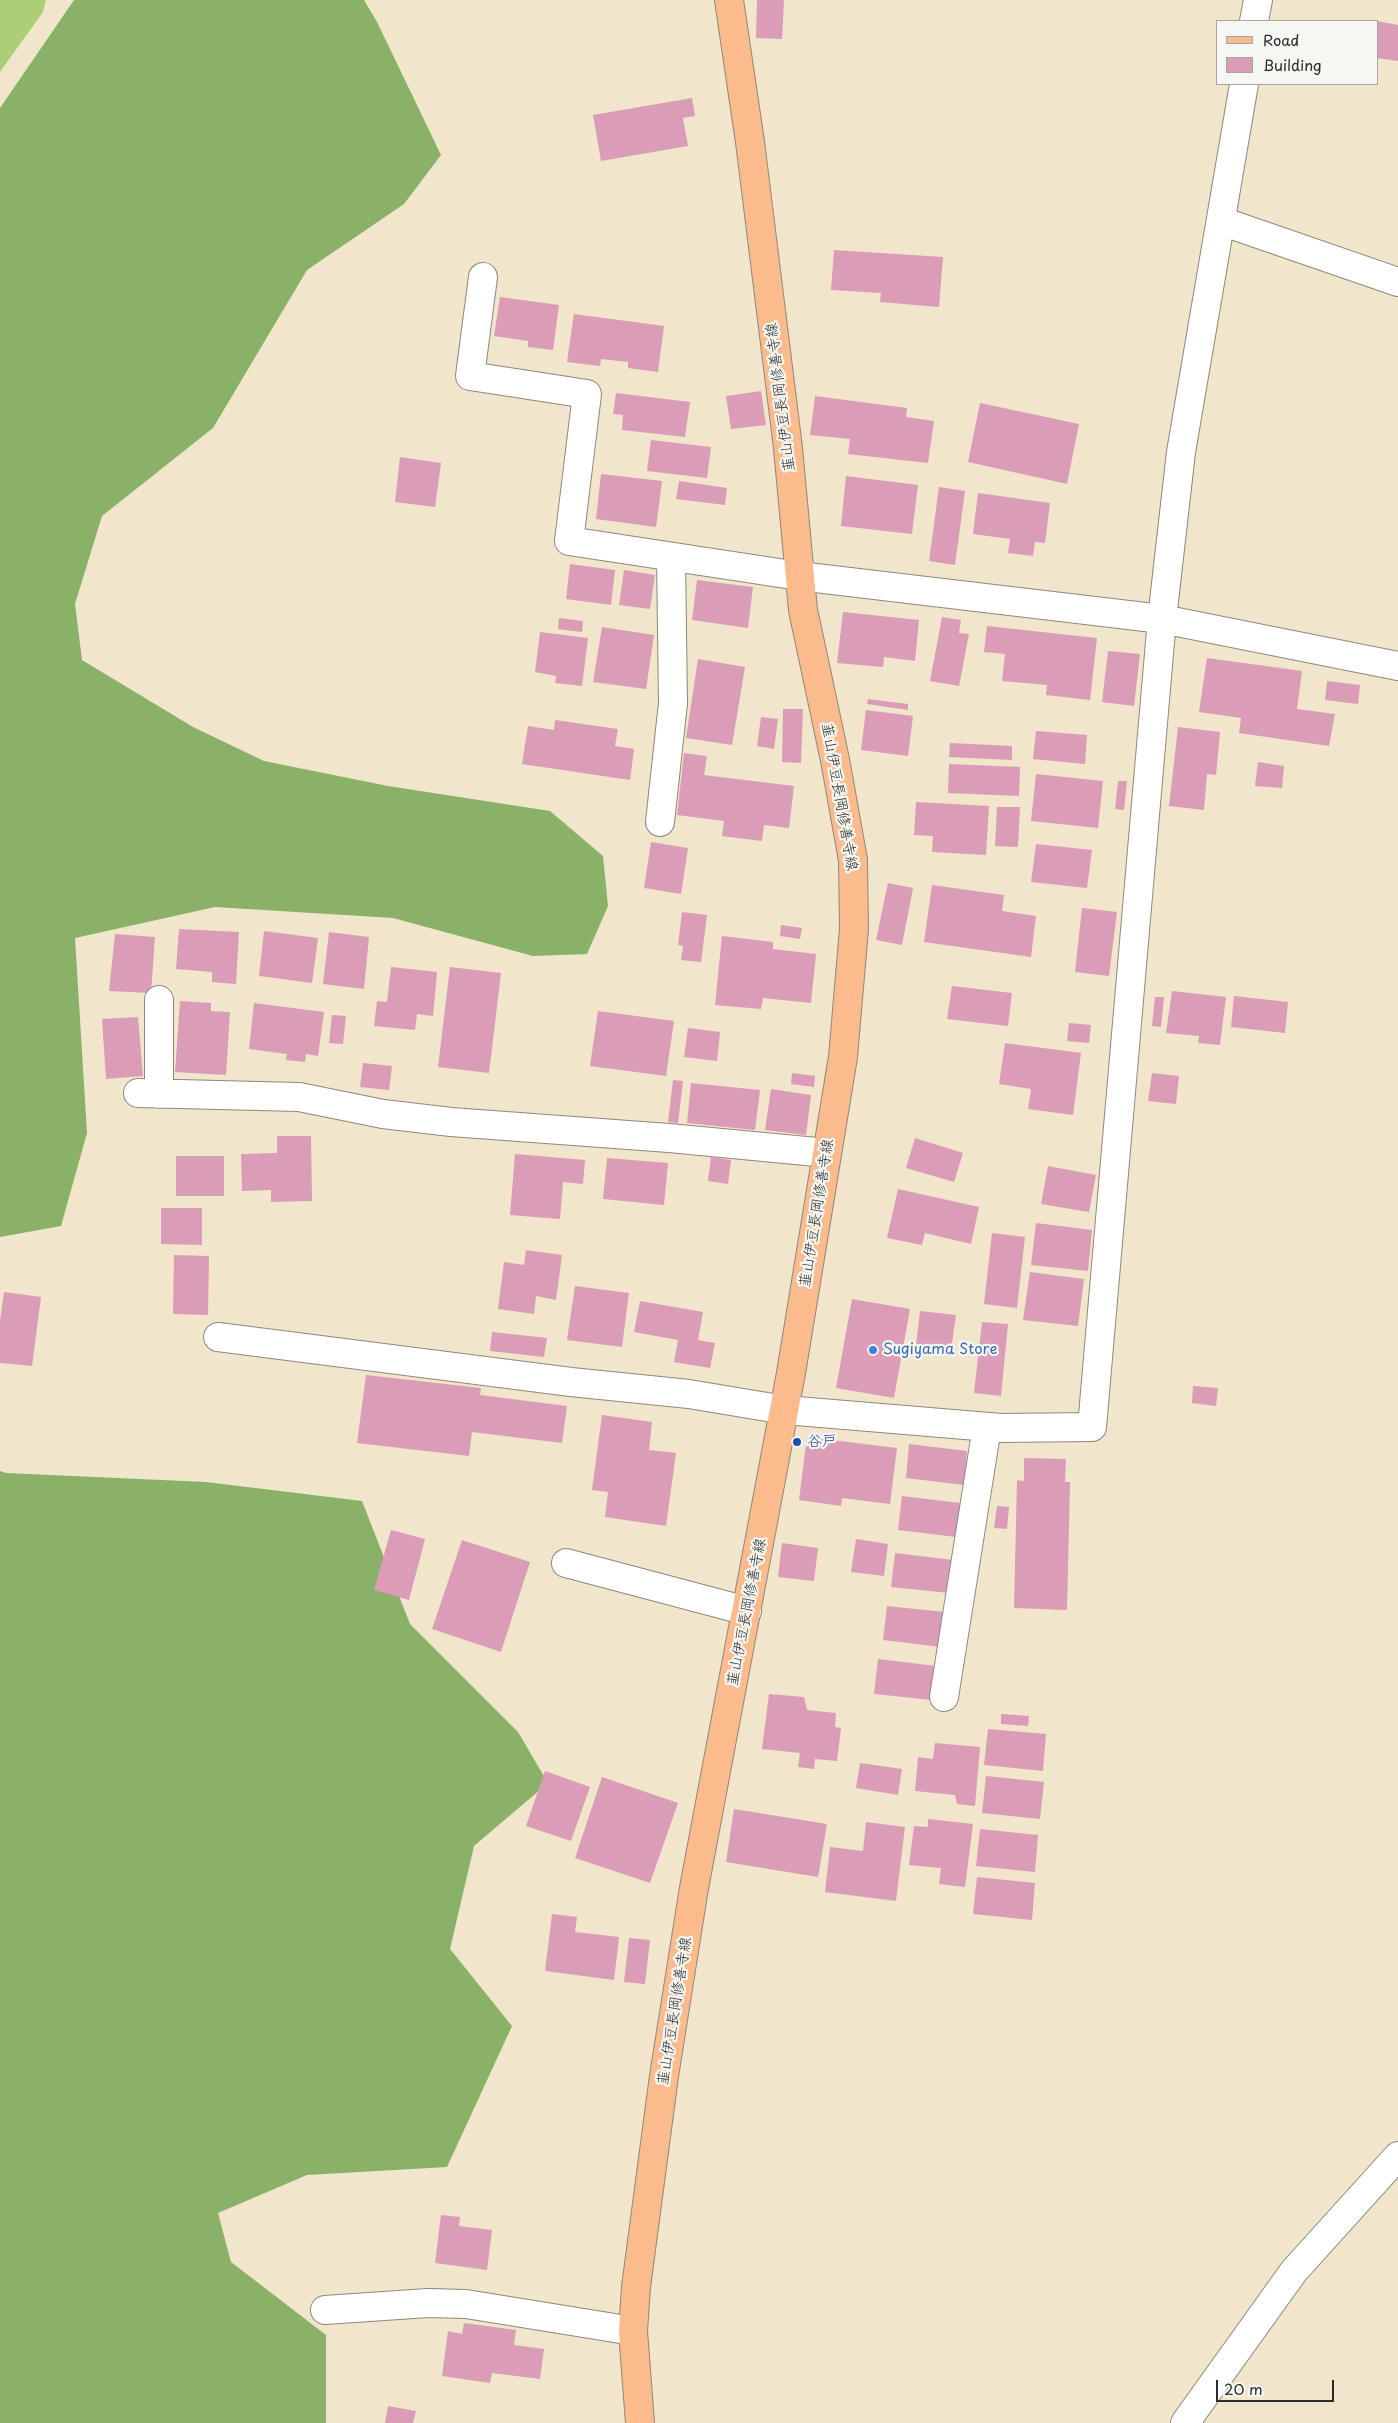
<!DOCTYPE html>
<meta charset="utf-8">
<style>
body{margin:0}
#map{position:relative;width:1398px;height:2423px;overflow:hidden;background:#f1e5cc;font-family:"Playpen Sans",sans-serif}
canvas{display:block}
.legend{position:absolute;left:1216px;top:20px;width:162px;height:65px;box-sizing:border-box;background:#f6f6f2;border:1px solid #a5a5a2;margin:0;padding:6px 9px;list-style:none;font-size:15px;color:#2b2b2b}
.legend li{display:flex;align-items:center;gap:10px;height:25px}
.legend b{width:25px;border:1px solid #a5a5a2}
.scale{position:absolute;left:1216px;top:2380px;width:118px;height:22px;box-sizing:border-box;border:2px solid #2b2b2b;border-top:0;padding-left:6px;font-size:15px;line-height:18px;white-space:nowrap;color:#2b2b2b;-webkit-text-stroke:4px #f6f6f2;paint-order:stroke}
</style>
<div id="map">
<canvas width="1398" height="2423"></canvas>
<ul class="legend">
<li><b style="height:6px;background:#fbbb8d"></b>Road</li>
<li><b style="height:14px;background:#da9cb7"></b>Building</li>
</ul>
<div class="scale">20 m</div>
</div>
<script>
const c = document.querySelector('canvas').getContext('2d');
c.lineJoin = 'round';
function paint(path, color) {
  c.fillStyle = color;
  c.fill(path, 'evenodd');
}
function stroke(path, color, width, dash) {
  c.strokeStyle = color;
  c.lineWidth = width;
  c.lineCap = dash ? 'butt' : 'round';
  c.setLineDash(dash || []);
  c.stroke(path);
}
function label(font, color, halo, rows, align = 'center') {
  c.font = font + ' "Playpen Sans","Klee One",sans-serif';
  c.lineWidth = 4.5;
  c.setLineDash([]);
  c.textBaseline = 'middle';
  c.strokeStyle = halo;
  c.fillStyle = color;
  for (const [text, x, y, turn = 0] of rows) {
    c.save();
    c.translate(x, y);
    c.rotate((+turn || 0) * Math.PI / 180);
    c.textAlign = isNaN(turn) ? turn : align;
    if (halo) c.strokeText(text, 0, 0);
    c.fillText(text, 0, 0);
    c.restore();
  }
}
const green = new Path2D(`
 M0,0H46L43,12L0,72Z`);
const forest = new Path2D(`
 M74,0H364L377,22L441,155L404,204L307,270L213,428L102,516L75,604L82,660L193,727L264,761L388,786L550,811L603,856L608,906L587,954L533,956L393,918L215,907L75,938L87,1133L61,1226L0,1237V108Z
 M0,1471L6,1473L206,1482L362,1501L410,1624L518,1732L548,1783L474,1846L450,1949L512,2026L447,2167L307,2175L218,2213L231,2262L326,2335V2423H0Z`);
const building = new Path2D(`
 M757,0H784L782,39L756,38Z
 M1377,21L1398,25V61L1377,58Z
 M692,98L695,116L683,118L688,146L601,161L593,115Z
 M834,250L943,257L939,307L880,302L881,293L831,290Z
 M500,297L559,305L553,350L528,347V341L494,336Z
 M574,314L664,326L658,372L628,368V362L601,359L600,366L567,362Z
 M761,391L766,425L731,429L726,396Z
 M616,393L690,402L685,437L622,430L623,415L613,414Z
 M815,396L907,408L906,417L934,421L928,463L848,454L850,439L810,435Z
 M980,403L1079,424L1067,484L968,462Z
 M651,440L711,447L707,478L647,471Z
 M400,457L441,463L435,507L395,502Z
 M601,474L662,481L656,527L596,519Z
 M846,476L918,485L912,534L841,526Z
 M679,481L727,488L725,505L676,499Z
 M939,487L965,491L955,565L929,561Z
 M978,493L1050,503L1045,543L1035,542L1033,556L1008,553L1010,539L973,534Z
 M570,564L615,570L611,605L566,599Z
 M624,570L655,575L650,609L619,605Z
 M697,580L753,587L748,628L692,620Z
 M843,612L919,620L915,661L884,657L883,667L837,663Z
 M942,617L961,620L959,633L969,634L959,686L930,681Z
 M559,618L583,621L582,632L558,629Z
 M987,626L1097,638L1090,700L1046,695L1047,685L1002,681L1005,654L984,652Z
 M602,627L654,635L646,689L593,682Z
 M540,632L588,638L582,686L555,683L556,676L535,672Z
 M1108,651L1140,654L1134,706L1102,702Z
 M1207,658L1302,671L1297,709L1335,714L1329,746L1239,733L1241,718L1199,712Z
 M698,659L745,667L732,745L686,738Z
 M1327,681L1360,685L1358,704L1325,700Z
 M868,699L908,704V710L867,704Z
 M783,709H803L801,763L782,762Z
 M866,710L913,716L908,756L861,750Z
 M761,717L778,719L774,749L757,746Z
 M555,720L618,729L615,746L634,749L630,780L522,764L528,726L554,730Z
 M1178,727L1220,732L1216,775L1207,774L1204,810L1169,806Z
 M1036,731L1087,735L1085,764L1033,759Z
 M950,743L1012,746V760L949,757Z
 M684,753L707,756L704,775L794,786L789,828L764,825L762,841L722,836L724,821L677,815Z
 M1258,762L1284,766L1282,788L1255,786Z
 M949,764L1020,767L1019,796L948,793Z
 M1036,774L1103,781L1098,828L1031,821Z
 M1118,781H1127L1124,810L1115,809Z
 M916,802L989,806L986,855L932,852L933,836L914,835Z
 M997,807H1020L1018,847L995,846Z
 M651,842L688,848L681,894L644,888Z
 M1036,844L1092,850L1087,888L1031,882Z
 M888,883L913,888L902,945L876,940Z
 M932,885L1004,895L1002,911L1036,916L1031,957L924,942Z
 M1082,908L1117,912L1109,976L1075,972Z
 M682,912L707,915L701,962L681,960L683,946L678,945Z
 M781,925L802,928L800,939L780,936Z
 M179,929L239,932L236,984L212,982V972L176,969Z
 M264,931L318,938L312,983L259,976Z
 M329,932L369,937L364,989L323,984Z
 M115,934L155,937L151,993L109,991Z
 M722,936L773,942V949L816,954L811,1003L763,998L761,1009L715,1005Z
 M391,967L437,972L433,1016L417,1014L415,1030L374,1026L377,1001L387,1002Z
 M450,967L501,973L489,1073L438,1067Z
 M952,986L1012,993L1008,1026L947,1019Z
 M1172,991L1226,997L1220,1045L1198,1043L1199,1036L1166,1033Z
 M1234,996L1288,1002L1285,1033L1231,1027Z
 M1155,997H1164L1161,1027L1152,1026Z
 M180,1001L211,1003V1011L230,1012L226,1075L175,1072Z
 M254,1003L324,1012L318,1056L306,1054L305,1062L286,1060L287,1054L249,1049Z
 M598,1011L674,1021L666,1076L590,1066Z
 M332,1015L346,1016L343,1044L329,1043Z
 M138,1017L143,1076L106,1079L102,1019Z
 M1069,1023L1091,1025L1089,1043L1067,1041Z
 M688,1028L720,1032L717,1061L684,1057Z
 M1005,1043L1081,1053L1073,1115L1028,1109L1031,1089L999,1084Z
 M363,1063L392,1066L389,1090L360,1087Z
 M792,1073L815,1076L814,1087L791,1084Z
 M1152,1073L1179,1076L1176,1104L1148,1101Z
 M673,1080L683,1081L678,1123L668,1122Z
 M691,1083L760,1090L755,1130L687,1123Z
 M771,1089L811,1095L806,1135L765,1130Z
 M277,1136H311L312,1201L271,1202V1190L242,1191L241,1154L277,1153Z
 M915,1138L963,1153L954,1182L906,1168Z
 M515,1154L585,1160L583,1184L563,1182L560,1219L510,1215Z
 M176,1156H224V1196H176Z
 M711,1157L731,1160L728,1184L708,1181Z
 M607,1158L668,1163L664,1205L603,1199Z
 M1048,1166L1096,1175L1089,1212L1041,1204Z
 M898,1189L979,1207L971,1244L925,1233L922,1245L887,1238Z
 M161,1208H202V1245L161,1244Z
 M1036,1223L1092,1230L1088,1271L1031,1265Z
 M992,1233L1025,1237L1017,1308L984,1304Z
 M526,1250L562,1255L556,1300L536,1296L534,1314L498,1309L504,1262L524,1265Z
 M174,1255L209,1256L208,1315L173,1314Z
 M1030,1272L1084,1279L1078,1326L1023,1320Z
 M575,1286L629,1293L622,1347L567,1340Z
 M4,1292L41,1297L32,1366L0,1363V1321Z
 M852,1299L910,1309L894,1398L836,1388Z
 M640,1301L703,1312L698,1340L715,1343L710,1368L674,1362L678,1340L634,1332Z
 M920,1311L956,1315L951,1350L916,1346Z
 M982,1322L1008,1324L1001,1396L974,1393Z
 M492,1332L547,1338L544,1357L490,1351Z
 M366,1375L481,1388L480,1395L567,1406L562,1443L472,1432L469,1456L357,1443Z
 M1193,1386L1218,1388L1216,1406L1192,1403Z
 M602,1415L652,1422L649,1450L676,1453L666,1526L605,1517L608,1492L592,1490Z
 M807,1437L897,1448L890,1504L842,1498L841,1506L799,1500Z
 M909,1444L967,1451L964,1485L906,1478Z
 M1024,1458L1066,1459L1065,1482H1070L1067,1610L1014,1608L1017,1480L1024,1481Z
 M902,1496L960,1503L956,1537L898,1530Z
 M997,1506L1009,1507L1007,1529L994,1528Z
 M391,1530L425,1539L409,1600L374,1590Z
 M856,1539L888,1544L884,1576L851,1572Z
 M462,1540L530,1562L501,1652L432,1629Z
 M782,1543L818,1548L814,1581L778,1577Z
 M895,1553L953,1560L949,1593L891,1587Z
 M887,1606L945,1612L941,1647L883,1640Z
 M878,1659L936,1666L932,1700L874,1694Z
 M769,1694L804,1697L807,1710L836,1713L835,1727L841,1728L837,1761L815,1759L814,1769L798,1767L800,1753L762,1749Z
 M1001,1714L1029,1716L1028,1726L1001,1724Z
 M988,1729L1046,1734L1043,1771L984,1765Z
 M935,1743L980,1747L975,1806L957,1804L955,1795L915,1791L918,1757L933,1759Z
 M860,1763L902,1769L898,1795L856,1788Z
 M545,1771L590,1787L571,1841L526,1826Z
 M986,1776L1044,1782L1040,1819L982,1813Z
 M602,1777L678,1803L650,1883L575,1858Z
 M734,1809L827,1824L818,1877L726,1862Z
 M928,1819L973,1824L965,1887L939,1884L941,1868L909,1865L914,1826L928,1827Z
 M866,1822L905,1827L896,1901L825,1892L830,1847L863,1851Z
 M980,1829L1038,1835L1035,1872L976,1866Z
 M977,1877L1035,1883L1032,1920L973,1914Z
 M552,1914L577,1917L575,1932L619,1937L614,1980L545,1971Z
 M629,1938L650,1940L645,1984L624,1982Z
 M441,2215L460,2217L459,2226L492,2230L487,2270L435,2263Z
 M464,2323L516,2330L514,2345L544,2349L540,2379L492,2373L490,2383L442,2376L448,2331L462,2334Z
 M388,2406L416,2411L413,2423H385Z`);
const minor = new Path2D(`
 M1254,21L1258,0
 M1221,221L1398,282
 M483,277L470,376L587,394L569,541L799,576L1162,619L1398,666
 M660,822L673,703L671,557
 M159,1000V1094
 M138,1093L299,1097L383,1114L451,1122L669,1138L827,1153
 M218,1337L571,1382L689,1394L785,1410L1001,1428L1092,1427L1162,619L1181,452L1244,84
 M566,1563L747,1611
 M944,1697L987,1427
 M325,2310L428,2303L466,2304L633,2331
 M1185,2423L1294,2271L1398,2156`);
const major = new Path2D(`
 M640,2423L633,2331L636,2287L664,2076L694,1888L791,1373L843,1057L854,929L853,860L835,760L803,610L788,448L750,142L729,0`);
const markers = [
 [873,1350,5,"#3f7fe0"],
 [797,1442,5,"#1a4fb4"]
];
const streetNames = [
 ["韮山伊豆長岡修善寺線",781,397,-97],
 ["韮山伊豆長岡修善寺線",839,797,80],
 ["韮山伊豆長岡修善寺線",817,1213,-81],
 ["韮山伊豆長岡修善寺線",747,1612,-79],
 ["韮山伊豆長岡修善寺線",675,2011,-81]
];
const shopNames = [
 ["Sugiyama Store",883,1350]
];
const transitNames = [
 ["谷戸",807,1442]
];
paint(green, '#acce77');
paint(forest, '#89b168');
paint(building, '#da9cb7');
stroke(minor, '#8e887c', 30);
stroke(major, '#8e887c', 30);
stroke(minor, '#fff', 28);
stroke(major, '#fbbb8d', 28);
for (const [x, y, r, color] of markers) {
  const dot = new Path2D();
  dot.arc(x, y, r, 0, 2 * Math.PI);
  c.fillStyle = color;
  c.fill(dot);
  stroke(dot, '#f6f6f2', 2);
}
label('15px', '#2b2b2b', '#f6f6f2', streetNames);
label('15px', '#366cbe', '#f6f6f2', shopNames, 'left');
label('15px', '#164399', '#f6f6f2', transitNames, 'left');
</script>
